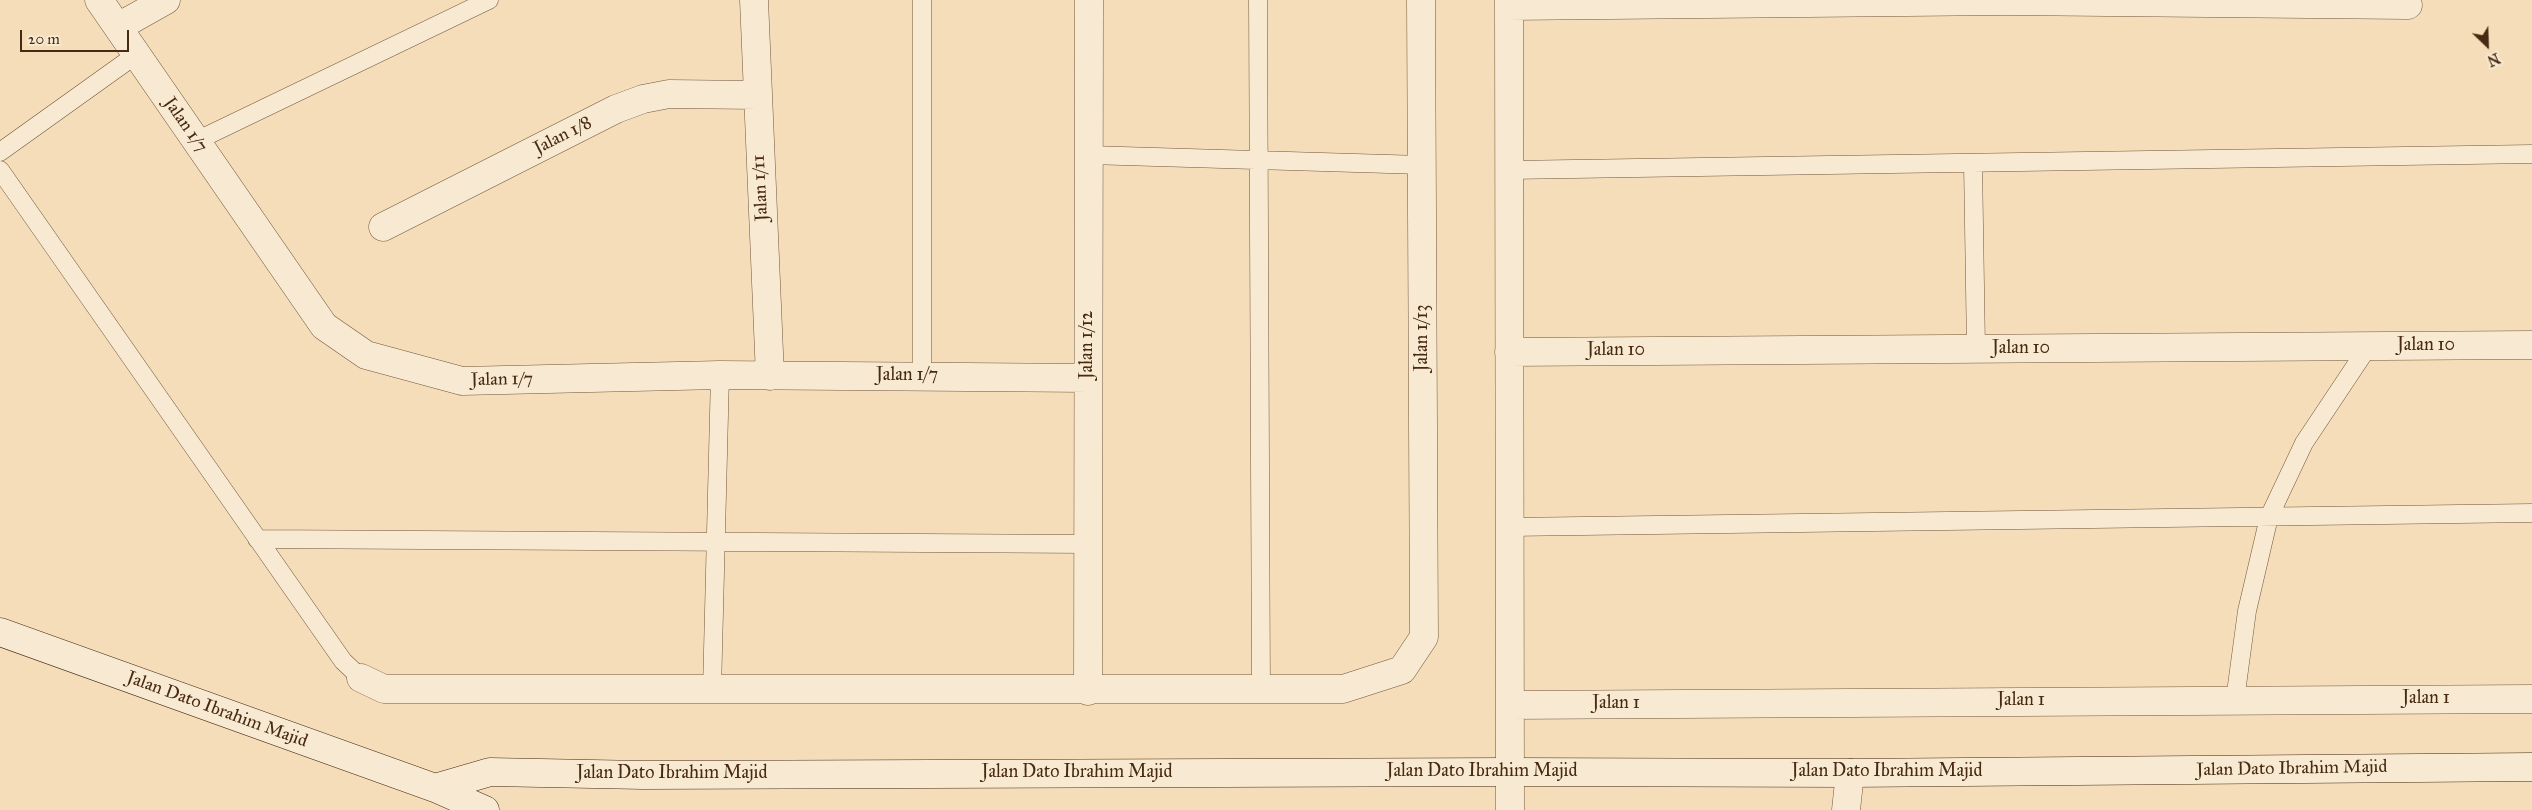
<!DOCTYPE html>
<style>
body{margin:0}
#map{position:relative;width:2532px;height:810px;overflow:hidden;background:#f5ddb9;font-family:"IM FELL Great Primer",serif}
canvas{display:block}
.north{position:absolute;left:2462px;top:20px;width:50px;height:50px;-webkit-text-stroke:4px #f8e9d2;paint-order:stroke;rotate:156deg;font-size:14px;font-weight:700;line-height:20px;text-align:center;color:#472a11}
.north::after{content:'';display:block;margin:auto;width:18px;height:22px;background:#472a11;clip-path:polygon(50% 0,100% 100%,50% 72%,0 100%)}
.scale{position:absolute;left:20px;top:30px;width:109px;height:22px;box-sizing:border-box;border:2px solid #472a11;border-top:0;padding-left:6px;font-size:15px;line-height:18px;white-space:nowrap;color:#472a11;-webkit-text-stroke:4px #f8e9d2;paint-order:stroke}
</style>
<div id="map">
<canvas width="2532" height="810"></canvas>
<div class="north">N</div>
<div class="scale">20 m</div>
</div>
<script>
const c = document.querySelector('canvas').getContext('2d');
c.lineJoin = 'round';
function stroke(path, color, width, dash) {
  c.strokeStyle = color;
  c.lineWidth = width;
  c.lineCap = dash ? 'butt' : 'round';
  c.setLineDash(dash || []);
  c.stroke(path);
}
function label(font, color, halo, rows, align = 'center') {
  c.font = font + ' "IM FELL Great Primer",serif';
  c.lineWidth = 4.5;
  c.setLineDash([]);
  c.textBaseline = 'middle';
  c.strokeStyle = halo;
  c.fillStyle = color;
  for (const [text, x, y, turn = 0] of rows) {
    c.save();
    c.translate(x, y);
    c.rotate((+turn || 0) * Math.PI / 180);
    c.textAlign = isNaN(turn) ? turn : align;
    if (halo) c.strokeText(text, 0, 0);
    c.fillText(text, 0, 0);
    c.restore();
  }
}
const lane = new Path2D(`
 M922,0V376
 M1258,0L1261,690
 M196,141L489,0
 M0,152L137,54
 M1089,155L1422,165
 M1973,163L1976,349
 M0,170L343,661L361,678
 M1509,170L2532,154
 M1509,527L2532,513
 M257,539L1088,544
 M712,690L720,375
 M2235,700L2247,611L2269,517L2304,443L2368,347`);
const street = new Path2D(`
 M99,0L324,326L366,355L462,381L720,375L1088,378
 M754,0L770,376
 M1509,0L1510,810
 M1509,6L2006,1L2408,5
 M118,27L166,0
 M383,227L616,109L643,99L669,94L757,95
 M1509,352L2532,345
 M361,678L384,689H1343L1402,670L1424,637L1421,0
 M1088,691L1089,0
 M1510,705L2532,699
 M1846,810L1850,773`);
const secondary = new Path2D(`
 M0,632L435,788L485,810
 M435,788L490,772L643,775L1510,772L1850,773L2532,767`);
const streetNames = [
 ["Jalan 1/7",185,125,55],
 ["Jalan 1/8",563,136,-27],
 ["Jalan 1/11",761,188,-93],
 ["Jalan 1/13",1423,338,-90],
 ["Jalan 1/12",1088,345,-90],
 ["Jalan 10",2426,346],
 ["Jalan 10",2021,349],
 ["Jalan 10",1616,351],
 ["Jalan 1/7",907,376],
 ["Jalan 1/7",502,380,-1],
 ["Jalan 1",2426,699],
 ["Jalan 1",2021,701],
 ["Jalan 1",1616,704],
 ["Jalan Dato Ibrahim Majid",217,710,20],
 ["Jalan Dato Ibrahim Majid",2292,769,-1],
 ["Jalan Dato Ibrahim Majid",1482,772],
 ["Jalan Dato Ibrahim Majid",1887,772],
 ["Jalan Dato Ibrahim Majid",1077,773],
 ["Jalan Dato Ibrahim Majid",672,774]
];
stroke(lane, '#72573b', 19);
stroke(street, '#72573b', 29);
stroke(secondary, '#472a11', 29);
stroke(lane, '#f8e9d2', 18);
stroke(street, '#f8e9d2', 28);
stroke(secondary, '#f8e9d2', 28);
label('18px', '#472a11', '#f8e9d2', streetNames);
</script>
